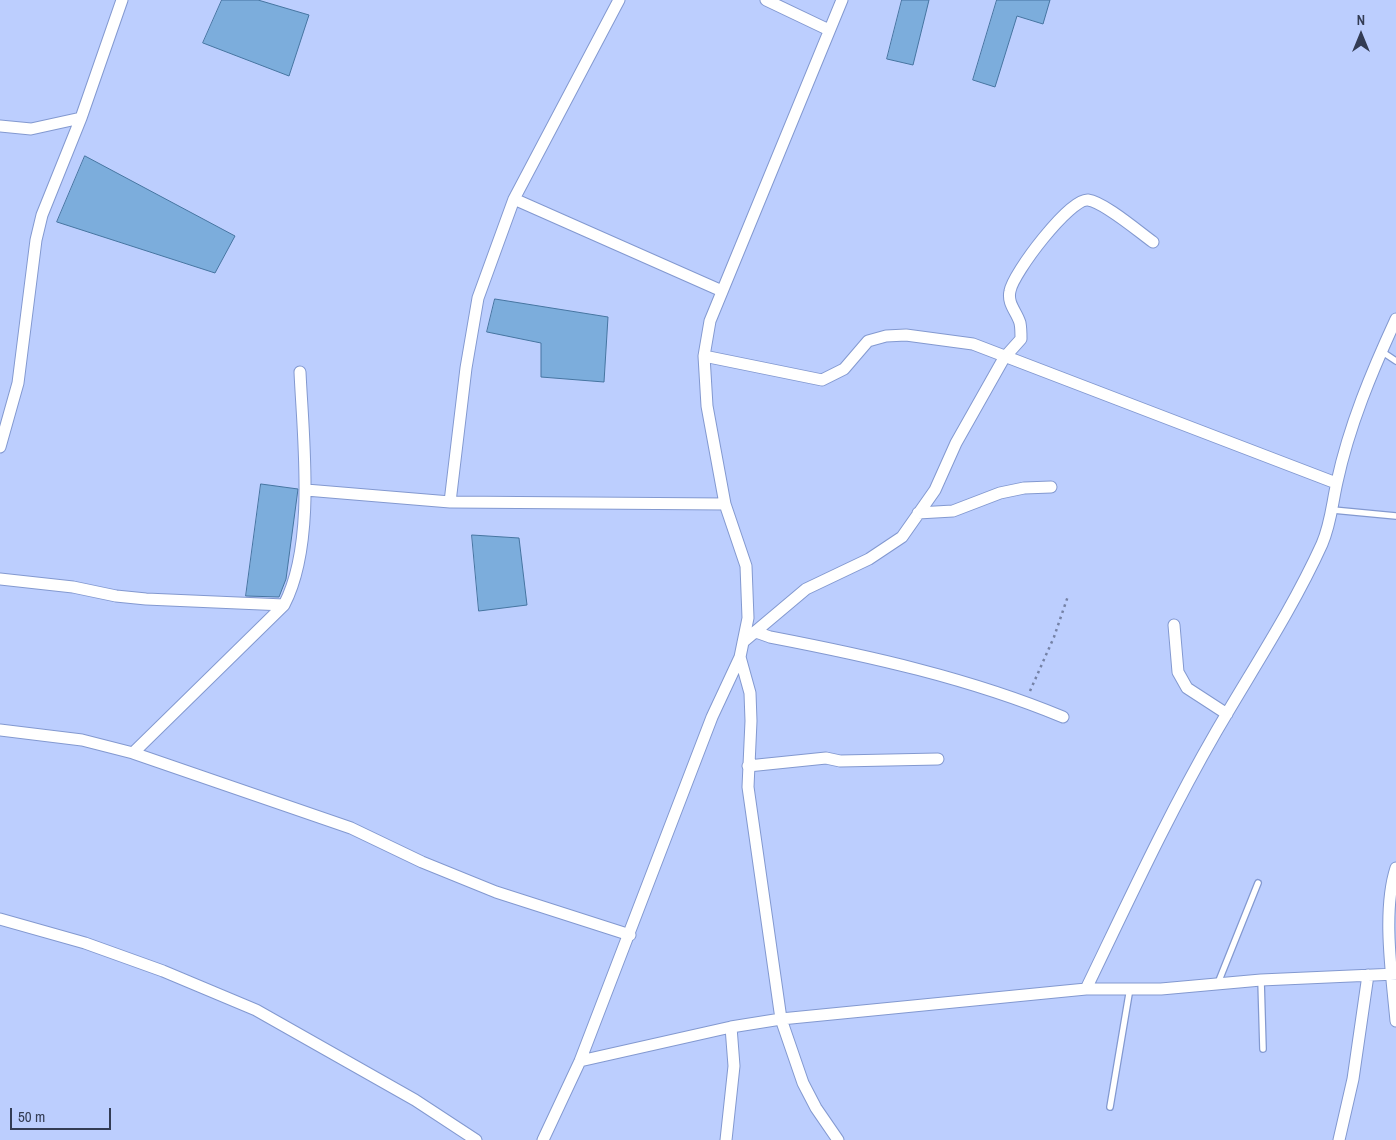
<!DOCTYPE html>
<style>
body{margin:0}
#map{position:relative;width:1396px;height:1140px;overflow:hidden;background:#bccefe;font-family:"Archivo Narrow",sans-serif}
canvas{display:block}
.north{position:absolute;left:1336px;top:10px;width:50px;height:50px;-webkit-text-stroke:4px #bccefe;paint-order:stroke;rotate:0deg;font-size:14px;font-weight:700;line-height:20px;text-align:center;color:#333c54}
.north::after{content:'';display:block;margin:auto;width:18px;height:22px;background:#333c54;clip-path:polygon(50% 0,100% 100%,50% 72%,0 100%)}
.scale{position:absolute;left:10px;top:1108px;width:101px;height:22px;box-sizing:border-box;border:2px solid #333c54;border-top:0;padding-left:6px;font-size:15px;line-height:18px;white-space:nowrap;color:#333c54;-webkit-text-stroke:4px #bccefe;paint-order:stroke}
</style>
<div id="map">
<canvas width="1396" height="1140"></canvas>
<div class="north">N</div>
<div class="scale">50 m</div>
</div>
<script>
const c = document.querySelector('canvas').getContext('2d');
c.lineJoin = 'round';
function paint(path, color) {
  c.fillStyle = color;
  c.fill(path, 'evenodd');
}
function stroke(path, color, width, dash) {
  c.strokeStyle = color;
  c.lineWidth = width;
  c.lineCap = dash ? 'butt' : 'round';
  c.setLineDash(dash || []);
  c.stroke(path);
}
const building = new Path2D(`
 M222,0H258L309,15L289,76L203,43Z
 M902,0H929L913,65L887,59Z
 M997,0H1050L1043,24L1017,16L995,87L973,80Z
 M85,156L235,236L215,273L57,222Z
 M495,299L608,317L604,382L541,377V343L487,332Z
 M261,484L298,489L286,579L279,597L246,596Z
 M472,535L519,538L527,605L479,611Z`);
const path = new Path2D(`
 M1030,691L1054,637L1068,596`);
const service = new Path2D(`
 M1381,351L1396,361
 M1333,510L1396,516
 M1261,980L1263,1049
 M1218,983L1258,883
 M1110,1107L1130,988`);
const minor = new Path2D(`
 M766,0L829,30
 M0,126L31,129L81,118
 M514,199L722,291
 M704,356L822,380L844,369L868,341L886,336L906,335L973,344L1336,483
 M0,447L18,383L36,240L42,215L81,118L122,0
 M306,490L450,502L725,504
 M450,502L466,368L478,298L514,199L619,0
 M918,513L953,511L1000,493L1024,488L1051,487
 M0,579L73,587L116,596L146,599L284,605
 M1174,625L1178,672L1187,688L1227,714
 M756,632L770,637C869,656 969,678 1063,717
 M743,642L806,589L869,559L902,537L935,490L956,443L1004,358L1021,339C1021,334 1021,328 1020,323C1017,312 1007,304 1010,291C1013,273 1070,198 1088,200C1104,202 1139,232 1153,242
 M740,657L750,693L751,721L748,787L781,1019L803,1083L816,1108L838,1140
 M0,730L82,740L133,753L351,828L422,862L496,892L630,935
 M133,753L284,605C316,544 303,439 300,372
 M748,766L826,758L840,761L938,759
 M1396,868C1382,911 1392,976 1396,1021
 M0,919L85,943L163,971L256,1010L415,1100L476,1140
 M1086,989C1128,902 1168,815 1216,732C1252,670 1292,610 1322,544C1331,523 1332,504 1337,482C1349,426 1372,371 1396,319
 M580,1061L731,1027L781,1019L1086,989H1161L1261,980L1396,974
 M543,1140L580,1061L712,717L740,657L748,618L746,566L725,504L707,406L704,356L710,321L842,0
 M726,1140L734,1066L731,1027
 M1339,1140L1353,1079L1368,975`);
paint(building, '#7caddc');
stroke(building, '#4675a1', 1);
stroke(service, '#8399d0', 8);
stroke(minor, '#8399d0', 13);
stroke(path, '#7582a6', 2.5, [2.5, 4]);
stroke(service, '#fff', 5.5);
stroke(minor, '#fff', 11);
</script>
